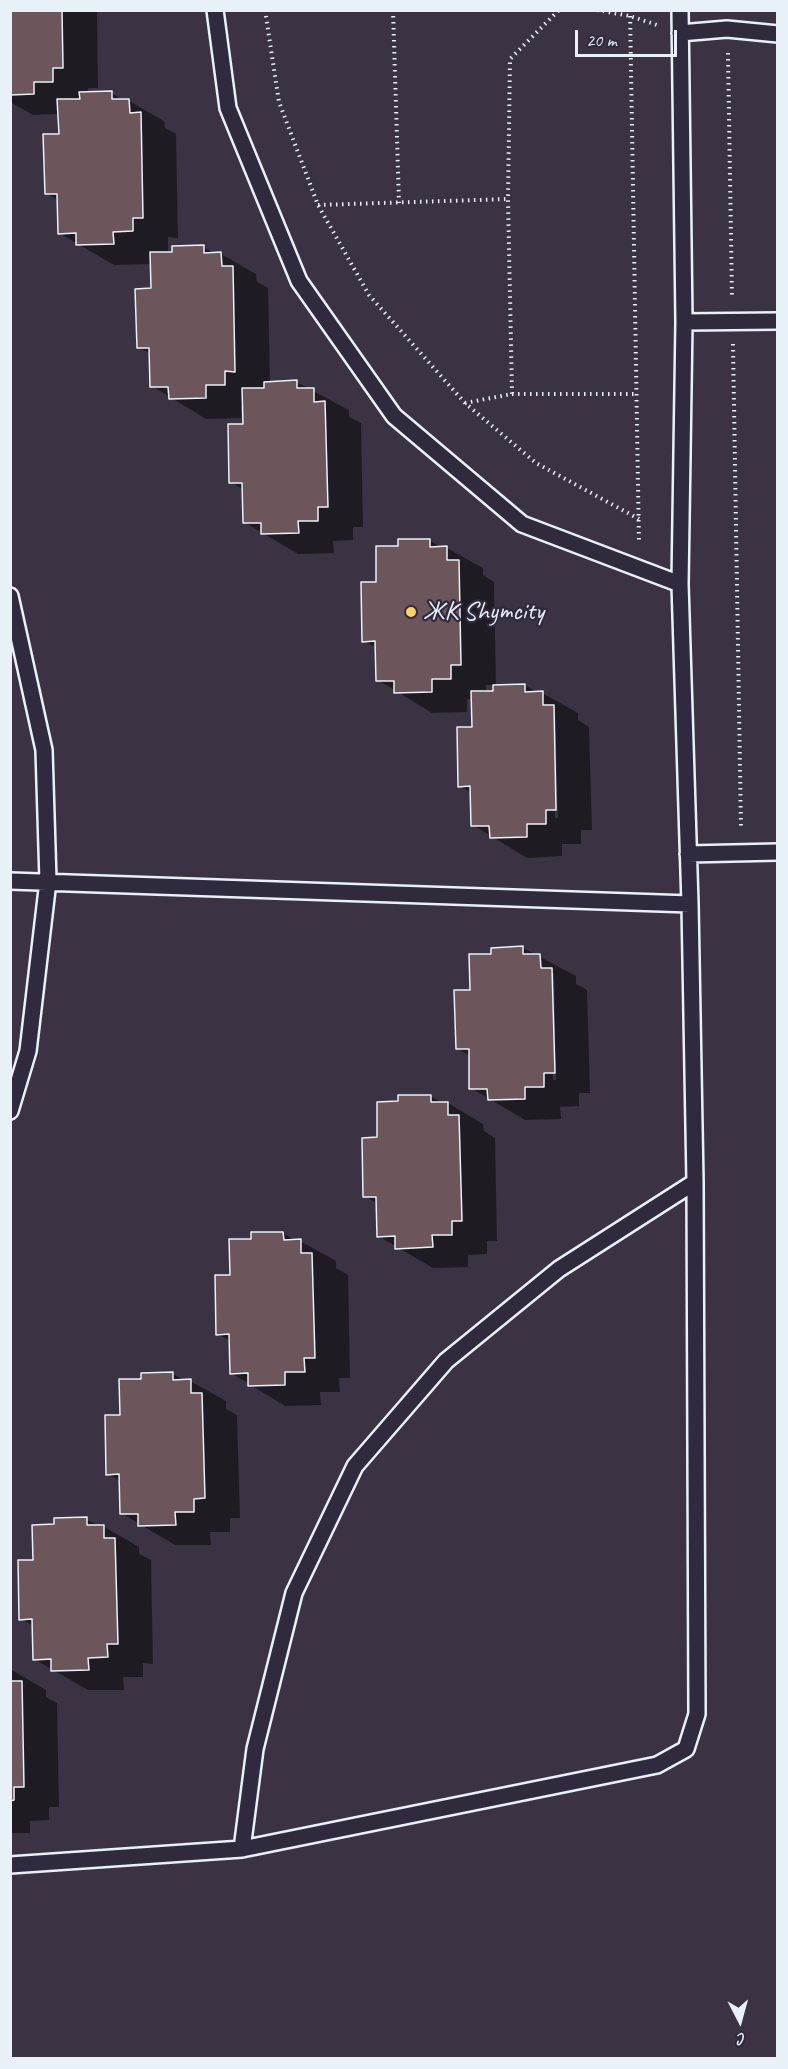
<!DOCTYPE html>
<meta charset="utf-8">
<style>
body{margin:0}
#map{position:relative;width:788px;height:2069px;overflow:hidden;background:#3b3343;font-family:Caveat,sans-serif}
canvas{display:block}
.frame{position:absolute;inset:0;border:12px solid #e8f1f8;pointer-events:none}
.north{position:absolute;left:710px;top:1991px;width:60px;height:60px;-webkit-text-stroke:4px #2f2a3d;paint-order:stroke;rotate:174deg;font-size:16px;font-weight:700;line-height:24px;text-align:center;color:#e8f1f8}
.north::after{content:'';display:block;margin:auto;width:21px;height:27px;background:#e8f1f8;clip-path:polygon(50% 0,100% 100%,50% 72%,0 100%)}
.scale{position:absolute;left:575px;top:30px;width:102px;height:27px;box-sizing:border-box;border:3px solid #e8f1f8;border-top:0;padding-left:8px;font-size:18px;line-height:21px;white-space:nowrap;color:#e8f1f8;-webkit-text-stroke:4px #2f2a3d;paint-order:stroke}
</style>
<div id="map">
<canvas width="788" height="2069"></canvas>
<div class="frame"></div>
<div class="north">С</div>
<div class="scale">20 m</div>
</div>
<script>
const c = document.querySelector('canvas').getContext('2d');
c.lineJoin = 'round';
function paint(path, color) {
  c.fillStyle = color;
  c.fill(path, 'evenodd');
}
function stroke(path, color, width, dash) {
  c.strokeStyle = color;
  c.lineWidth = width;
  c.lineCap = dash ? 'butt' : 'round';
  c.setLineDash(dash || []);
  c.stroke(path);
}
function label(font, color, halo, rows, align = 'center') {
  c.font = font + ' Caveat,sans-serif';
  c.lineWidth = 4.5;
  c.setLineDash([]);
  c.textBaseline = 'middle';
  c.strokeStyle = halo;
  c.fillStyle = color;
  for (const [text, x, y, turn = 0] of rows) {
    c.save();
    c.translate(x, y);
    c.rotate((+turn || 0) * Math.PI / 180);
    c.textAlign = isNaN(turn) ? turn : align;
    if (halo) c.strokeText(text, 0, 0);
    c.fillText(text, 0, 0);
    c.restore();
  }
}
const shadow = new Path2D(`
 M10,10H97L98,88H88V93H111L125,101H129L164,121L165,128L176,134L178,238L168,237V253L203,247L216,254H221L256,274L257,282L268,288L270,383L296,382L349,410V417L361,423L363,527H353V540L333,541L334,553L298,554L244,522V490L231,482L245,425L244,405H241V418L206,419L152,386L151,354L138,347L152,290V264L114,265L59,233V201L46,193L60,136L59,114L33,115L10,102Z
 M429,540L442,548H447L483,568V575L494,582L496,686L525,685L538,693H542L578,713V720L589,727L592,830H581V844H562V856L527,858L473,825L472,793L459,786L473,728V699H467V712L432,713L378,680L377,648L364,641L378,584L399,547ZM486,685H495L494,692H486ZM552,710H555L558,818H555Z
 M523,948L576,976V984L587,990L590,1093H579V1106L560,1107L561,1119L525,1120L471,1088L470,1056L457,1048L471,991L493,955ZM551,973H554L556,1080H553Z
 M430,1096L443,1103H448L483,1124L484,1131L495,1138L497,1241H487V1254L468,1255V1267L433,1268L378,1236V1204L365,1196L379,1139L400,1103Z
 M283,1233L296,1241H300L336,1261V1268L348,1275L350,1378H339L340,1392H320L321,1405L285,1406L231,1373V1341L217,1334L231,1277L253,1240Z
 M143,1374H173L186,1381H190L226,1401V1409L237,1415L240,1518H230V1532H210L211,1545H175L121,1513L120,1481L108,1474L122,1416L143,1380Z
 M86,1519L99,1526H103L139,1547V1554L151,1560L153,1664L143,1663V1677H123L124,1690H88L34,1659V1626L21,1619L34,1561L56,1526Z
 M10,1669L46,1690V1697L57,1703L59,1807H49V1820L30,1821V1833H10Z`);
const building = new Path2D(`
 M10,10H62L63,68H53V82H34V94L10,95Z
 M112,91V99H129L130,113L141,112L143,218H133V231L113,232L114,244L76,245V233L58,234L57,194H45L43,134H59L57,99H80L79,92Z
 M204,245V253L221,252L222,266H233L235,372L225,371V385H206V398L169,399L168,387H150L149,348H137L135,289L151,288L150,252H172V246Z
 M297,380V388H314V402L325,401L328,507H318V521H298L299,533L261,534V523H243L242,483H229L228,424H243L242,388H264V382Z
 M398,539H430V547L447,546V560H459L461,665H451V679H432V692L394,693V681H376L375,641L362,642L361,582H376V546H398Z
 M525,684V692L543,691V705H554L556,810H546V824H527V837L490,838L489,826H471L470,786L458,787L457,727H472L471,691H493V685Z
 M523,946V954H540L541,968H552L555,1073H544V1087H525V1099L488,1100L487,1089H469V1049H456L454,990H470L469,954H491V948Z
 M398,1095H431V1102H448V1115H459L462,1221H452V1235H432L433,1247L395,1249V1236L377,1237L376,1197H363L362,1138L377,1137V1102L398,1101Z
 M251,1232H283L284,1240L301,1239V1253H312L315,1358H304L305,1372H285V1385L248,1386V1373L230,1374L229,1334L216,1335L215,1275H230L229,1239H251Z
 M173,1372V1380L191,1379V1393H202L205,1498L194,1499V1512H175L176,1525L138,1526V1514H120L119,1474L106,1475L105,1415H120L119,1379H141V1373Z
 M87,1517V1525H104V1538H115L118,1644H107L108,1657L88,1658L89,1670L51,1671V1659L33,1660L32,1619L19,1620L18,1560H33L32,1525L54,1524V1518Z
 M10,1676L11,1681H22L24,1787H14V1800L10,1801Z`);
const path = new Path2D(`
 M265,10L279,102L318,205L369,295L465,403L536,463L639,519
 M393,10L399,203
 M597,10L630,16L657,25
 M630,10L639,544
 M728,53L732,298
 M318,205L508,199
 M733,344L741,829
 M512,394H637
 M465,403L512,394L508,199L510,59L559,10`);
const lane = new Path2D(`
 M215,10L228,108L299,281L394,416L522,524L680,584
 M680,33L727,29L778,34
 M684,322L778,321
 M10,596L44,750L48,881L28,1051L10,1111
 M688,854L778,852
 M10,881L690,904
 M242,1849L255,1749L294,1593L355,1466L446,1361L559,1269L695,1182
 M10,1865L242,1849L657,1765L686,1749L697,1714L695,1182L690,904L680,584L684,322L680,10`);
const markers = [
 [411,612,6,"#ffd166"]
];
const poiNames = [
 ["ЖК Shymcity",423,612]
];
paint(shadow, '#0007');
paint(building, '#6c565c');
stroke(building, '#e8f1f8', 1.5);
stroke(lane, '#e8f1f8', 20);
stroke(path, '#e8f1f8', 4, [1.5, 4.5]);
stroke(lane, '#2f2a3d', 15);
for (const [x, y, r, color] of markers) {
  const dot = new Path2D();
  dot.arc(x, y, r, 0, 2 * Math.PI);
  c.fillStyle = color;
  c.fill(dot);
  stroke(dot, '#2f2a3d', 2);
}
label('26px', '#e8f1f8', '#2f2a3d', poiNames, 'left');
</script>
